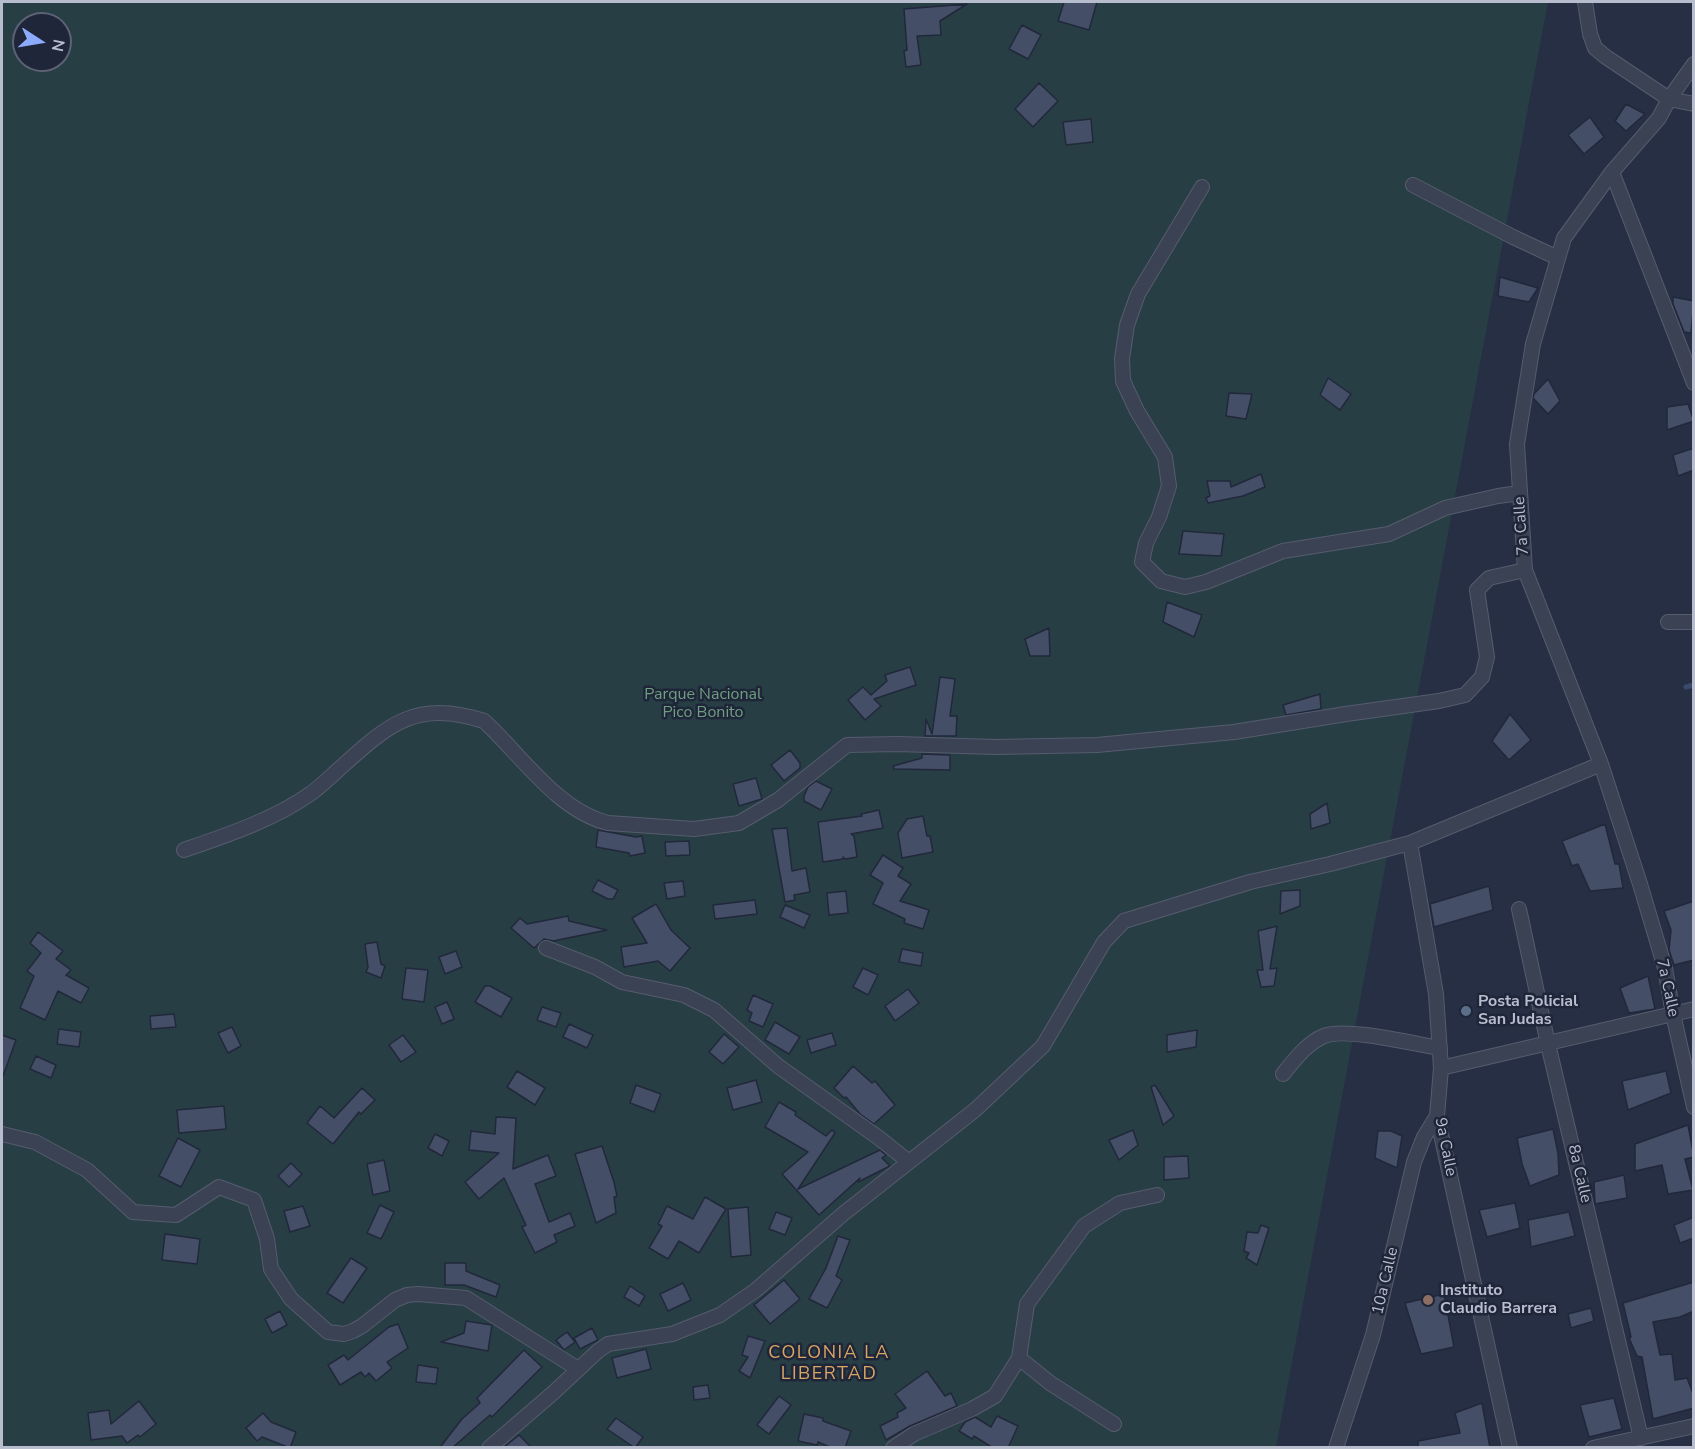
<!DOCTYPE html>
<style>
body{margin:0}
#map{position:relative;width:1695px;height:1449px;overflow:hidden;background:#262f44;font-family:"Nunito Sans",sans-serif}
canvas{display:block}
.frame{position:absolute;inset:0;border:3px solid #b8bdcd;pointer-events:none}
.north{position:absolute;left:12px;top:12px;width:60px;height:60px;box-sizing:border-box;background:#1f2639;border:2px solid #5c6274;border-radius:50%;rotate:102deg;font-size:16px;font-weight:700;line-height:24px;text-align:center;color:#b8bdcd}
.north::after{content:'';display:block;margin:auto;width:21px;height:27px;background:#8dabfd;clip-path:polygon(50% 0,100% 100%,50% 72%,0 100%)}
</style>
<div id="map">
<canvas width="1695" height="1449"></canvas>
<div class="frame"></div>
<div class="north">N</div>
</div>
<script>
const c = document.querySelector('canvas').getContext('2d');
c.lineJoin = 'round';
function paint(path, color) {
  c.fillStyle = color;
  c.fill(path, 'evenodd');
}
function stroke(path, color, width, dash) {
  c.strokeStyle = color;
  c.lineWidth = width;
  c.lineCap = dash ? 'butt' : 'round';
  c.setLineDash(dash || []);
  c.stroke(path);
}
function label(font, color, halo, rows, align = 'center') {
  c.font = font + ' "Nunito Sans",sans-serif';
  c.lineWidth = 5;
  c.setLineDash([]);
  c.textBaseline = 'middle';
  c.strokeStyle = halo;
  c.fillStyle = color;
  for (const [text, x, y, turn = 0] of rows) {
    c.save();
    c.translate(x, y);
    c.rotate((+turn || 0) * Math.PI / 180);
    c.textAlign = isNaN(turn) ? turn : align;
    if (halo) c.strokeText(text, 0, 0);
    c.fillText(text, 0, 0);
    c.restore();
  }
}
const green = new Path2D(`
 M2,2H1548L1276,1447L2,1448ZM24,24H60V60H24Z`);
const stream = new Path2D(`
 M1686,687L1694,685`);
const building = new Path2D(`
 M1064,2H1097L1089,30L1058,21Z
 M967,4L940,21L941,35L917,36L921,65L906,67L904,51L907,50L904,9Z
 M1022,25L1041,35L1028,59L1009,49Z
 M1039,83L1058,101L1033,127L1015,109Z
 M1626,104L1645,114L1626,131L1615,121Z
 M1590,117L1604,137L1584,154L1568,135Z
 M1091,119L1093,142L1066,145L1063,122Z
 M1500,277L1538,288L1529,302L1498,296Z
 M1673,297L1694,301L1691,333L1684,332L1673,304Z
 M1328,378L1351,394L1340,410L1320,395Z
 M1548,379L1560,401L1548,414L1533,398L1534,394Z
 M1229,393L1252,394L1246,419L1226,416Z
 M1688,404L1694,421L1667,430V407Z
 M1694,448V470L1678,476L1673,455Z
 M1261,474L1265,487L1243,496L1208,503L1206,498L1210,496L1207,481H1230L1231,487Z
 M1183,531L1224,534L1221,556L1179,554Z
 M1167,602L1202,615L1194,637L1163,622Z
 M1049,628L1050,656H1030L1025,639Z
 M910,667L916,685L874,699L881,706L865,720L848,700L863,687L871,695L887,681L885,675Z
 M940,677L955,679L950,716H957L956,736H925L926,719L932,734Z
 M1320,694L1321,709L1286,715L1283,705Z
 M1510,714L1531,740L1509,760L1492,741Z
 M790,750L800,763V768L784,781L771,765Z
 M922,754L950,755V770L894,769L893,766L922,758Z
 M756,778L762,799L739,806L733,784Z
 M816,781L832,789L821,810L804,801V796L808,787Z
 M1327,803L1330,823L1311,829L1310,814Z
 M879,810L883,828L851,834L854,836L857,857L845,859L843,857V859L823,862L818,822L862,816L861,814Z
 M923,816L927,836H930L933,852L902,858L898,833L907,819Z
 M1605,824L1615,864H1619L1623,888L1590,891L1578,864L1572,866L1562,841Z
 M787,828L792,871L806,868L810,892L794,895L795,900L785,902L772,829Z
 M598,830L636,837L642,836L645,853L630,856L629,853L596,847Z
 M689,841L690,855L666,856L665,842Z
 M883,855L903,868L898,876L911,884L900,901L929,910L923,929L904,923L905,919L873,904L883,883L870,875Z
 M598,880L618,890L613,899H608L592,891Z
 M683,881L685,896L667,899L664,883Z
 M1489,886L1493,910L1434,927L1430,904Z
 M1300,890V906L1280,914L1281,891Z
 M846,891L848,913L829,915L827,893Z
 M755,900L757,914L715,919L713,905Z
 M1694,901V960L1674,965L1669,950L1671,930L1664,911Z
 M656,904L671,930L690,948L670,971L658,961L624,967L621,947L647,943L632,918Z
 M785,905L810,915L804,928L780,917Z
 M568,916L569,921L607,930L553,941L544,939L534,948L511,928L520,918L527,924Z
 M1277,926L1270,969L1277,968L1274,986L1261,987L1257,970H1263L1258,931Z
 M38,932L63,951L56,959L71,970L66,975L89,988L81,1003L58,991L45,1020L20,1008L34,976L27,971L41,953L30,943Z
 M377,942L381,964L385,966L381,978L366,972L368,967L365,944Z
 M902,949L923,953L921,966L899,962Z
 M456,951L462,967L445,974L439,957Z
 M406,968L428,970L424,1002L402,999Z
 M863,968L878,975L868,995L853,987Z
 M1648,976L1655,1009L1629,1013L1620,988Z
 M485,986H490L512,998L501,1017L475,1002Z
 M908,989L919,1003L895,1021L885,1006Z
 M753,995L773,1004L763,1027L749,1021L752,1013L747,1010Z
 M447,1002L454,1019L442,1024L435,1007Z
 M542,1007L561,1013L556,1027L537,1020Z
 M174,1014L176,1027L151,1029L150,1016Z
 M775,1022L800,1037L789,1054L765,1040Z
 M569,1024L593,1035L587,1048L563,1037Z
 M232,1027L241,1046L228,1053L218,1033Z
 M59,1029L81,1032L79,1047L57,1044Z
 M1197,1030L1196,1047L1167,1052V1035Z
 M832,1033L836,1045L811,1053L807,1040Z
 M724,1034L739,1047L723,1064L709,1052Z
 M2,1035L16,1040L3,1076L2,1075Z
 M403,1035L416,1052L401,1062L389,1045Z
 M36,1056L56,1065L51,1078L30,1069Z
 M853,1066L872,1083L875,1081L895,1105L874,1124L860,1114L846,1097L844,1098L834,1088Z
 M517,1071L545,1088L535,1105L507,1087Z
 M1666,1071L1671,1093L1628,1110L1622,1081Z
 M756,1080L762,1102L733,1110L727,1088Z
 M636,1085L661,1094L654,1112L630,1103Z
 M1155,1085L1174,1116L1163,1125L1151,1087Z
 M362,1088L375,1100L361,1114L359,1112L333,1144L307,1123L320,1106L334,1118Z
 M779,1102L796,1112L795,1115L826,1136L832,1130L835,1133L798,1189L880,1150L886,1155L882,1158L890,1166L858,1182L860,1178L819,1215L782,1174L808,1152L765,1127Z
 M224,1106L226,1129L179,1133L177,1110Z
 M496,1117L516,1118L513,1169L548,1155L556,1176L535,1184L549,1222L570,1213L575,1226L554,1235L557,1242L535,1253L522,1227L526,1225L504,1178L479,1199L465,1182L499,1153L469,1150L471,1131L495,1134Z
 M1688,1125L1694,1157L1685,1159L1693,1190L1668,1194L1662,1165L1635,1171V1144Z
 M1553,1129L1558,1153L1559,1175L1530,1186L1522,1164L1517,1138Z
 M1133,1130L1138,1145L1119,1160L1109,1140Z
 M1378,1131H1391L1402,1136L1397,1168L1375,1158Z
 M435,1134L449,1141L442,1156L428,1148Z
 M178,1138L200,1150L181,1187L159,1176Z
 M602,1146L614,1182L617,1196L614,1197L616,1213L596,1223L575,1154Z
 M1188,1156L1189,1178L1164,1180V1157Z
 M384,1160L390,1191L373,1195L367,1164Z
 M291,1163L302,1174L289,1187L278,1176Z
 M1624,1175L1627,1198L1595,1204L1594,1182Z
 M705,1197L726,1209L699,1253L679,1241L668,1259L649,1248L662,1226L658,1224L667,1206L693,1219Z
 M1515,1203L1520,1228L1487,1237L1479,1210Z
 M380,1205L394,1212L381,1239L367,1233Z
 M303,1206L310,1226L290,1232L284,1211Z
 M748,1207L751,1255L731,1257L728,1209Z
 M776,1212L792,1218L785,1235L769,1229Z
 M1569,1212L1575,1236L1531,1247L1528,1220Z
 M1694,1217V1238L1680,1243L1674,1225Z
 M1261,1225L1269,1228L1257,1265L1246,1258L1249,1253L1244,1251L1247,1232L1258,1233Z
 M165,1234L200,1239L197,1264L162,1260Z
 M838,1236L850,1240L836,1276L842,1280L827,1308L809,1299L826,1268Z
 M351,1258L367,1268L343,1303L327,1293Z
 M445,1263H466V1271L500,1285L496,1297L464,1285H445Z
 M784,1280L800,1299L770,1324L754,1305Z
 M1694,1282V1311L1680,1317L1653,1322L1660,1355L1672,1354L1675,1380L1687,1378L1694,1396V1408L1653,1419L1642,1357L1637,1356L1629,1338L1631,1337L1623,1303Z
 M683,1283L691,1300L668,1311L660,1294Z
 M630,1286L645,1296L639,1306L624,1297Z
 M1444,1294L1454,1347L1421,1354L1405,1303Z
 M1591,1308L1594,1321L1571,1328L1568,1314Z
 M280,1311L287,1325L272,1333L265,1319Z
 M466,1321L492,1325L488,1351L441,1342L464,1333Z
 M398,1324L408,1348L387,1362L392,1368L376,1381L369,1373L365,1377L361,1372L340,1385L328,1365L344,1355L348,1360L389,1327Z
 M592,1328L598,1340L580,1349L574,1338Z
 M567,1332L575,1342L564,1350L556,1340Z
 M748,1336L765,1341L750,1378L739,1371L748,1357L742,1355Z
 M646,1349L651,1369L617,1378L612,1358Z
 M524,1350L542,1367L492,1417L490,1415L452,1448H442L441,1446L462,1419L480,1403L477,1398Z
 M418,1365L438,1368L436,1384L416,1382Z
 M927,1371L945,1396L951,1393L957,1406L910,1426L886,1440L880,1426L898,1417L897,1413L906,1408L895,1394Z
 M708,1385L710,1398L694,1400L693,1387Z
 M779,1396L791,1405L769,1434L757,1425Z
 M1614,1398L1622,1429L1589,1437L1580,1405Z
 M139,1401L156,1424L140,1437L138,1435L127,1443L122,1436L91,1440L88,1413L109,1410L111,1424Z
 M1482,1403L1490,1448H1418V1441L1460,1433L1455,1413Z
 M263,1413L271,1422L296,1432L290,1448L262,1437L257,1441L246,1428Z
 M804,1414L823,1418V1421L851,1431L845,1448H832L818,1442L817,1445L798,1441Z
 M997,1416L1018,1426L1008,1448H993L974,1436L972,1439L959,1431L965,1422L975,1417L991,1427Z
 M616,1418L643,1437L635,1448L607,1429Z
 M519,1435L532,1448H503Z`);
const minor = new Path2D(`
 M1585,2L1590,34L1595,48L1606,57L1669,99L1694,104
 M1694,64L1669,99L1659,118L1612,172L1564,238L1533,344L1517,444L1525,570L1601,764L1640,884L1665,968L1673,1014L1694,1107
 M1612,172L1694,383
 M1413,185L1513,237L1558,258
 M1202,187L1138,294L1127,325L1122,359L1123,381L1137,411L1165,457L1169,486L1159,517L1146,543L1142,562L1161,581L1185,587L1206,582L1283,551L1389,534L1445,508L1498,496L1520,493
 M1668,622H1694
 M1410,843L1436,994L1441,1068L1437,1116L1510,1448
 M184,850C227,835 273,820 310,794C320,787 329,778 338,770C388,725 414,699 484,721C521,755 558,811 608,823L694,829L739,823L778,800L847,745L897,744L996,747L1097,745L1234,732L1346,714L1439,701L1465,695L1482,677L1487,657L1477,590L1489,578L1525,570
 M1519,909L1548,1044L1641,1438
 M546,948L595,967L622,982L684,995L714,1010L778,1066L879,1138L909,1162
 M1441,1068L1694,1009
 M1283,1074C1294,1060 1307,1043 1324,1036C1346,1027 1414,1044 1440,1048
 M2,1134L35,1142L87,1170L133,1212L176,1215L219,1187L254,1200L267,1239L271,1269L291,1299L328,1332L344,1334L353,1331L362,1326L395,1300L407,1295L418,1294L466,1298L578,1369
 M1019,1358L1050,1383L1114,1424
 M489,1448L553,1393L598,1351L608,1344L672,1334L720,1315L756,1290L843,1214L975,1110L1043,1046L1104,942L1124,921L1250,882L1330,864L1410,843L1601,764
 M893,1448L914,1434L972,1409L995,1396L1019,1358L1027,1304L1084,1226L1120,1203L1157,1195
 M1336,1448L1373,1335L1414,1162L1424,1137L1437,1116
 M1593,1448L1694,1426`);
const markers = [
 [1466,1011,6,"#5c6f8a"],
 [1428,1300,6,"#8d6e63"]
];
const streetNames = [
 ["7a Calle",1522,526,-94],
 ["7a Calle",1667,988,78],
 ["9a Calle",1445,1147,79],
 ["8a Calle",1579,1174,77],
 ["10a Calle",1386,1281,-77]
];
const parkNames = [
 ["Parque Nacional",703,695],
 ["Pico Bonito",703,713]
];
const poiNames = [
 ["Posta Policial",1478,1002],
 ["San Judas",1478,1020],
 ["Instituto",1440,1291],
 ["Claudio Barrera",1440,1309]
];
const neighbourhoodNames = [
 ["COLONIA LA",829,1354],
 ["LIBERTAD",829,1375]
];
paint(green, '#283e45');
stroke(stream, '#3a4a6d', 5);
paint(building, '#444e66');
stroke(building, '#21283b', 1.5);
stroke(minor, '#565c6e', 16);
stroke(minor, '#3a4253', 14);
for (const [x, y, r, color] of markers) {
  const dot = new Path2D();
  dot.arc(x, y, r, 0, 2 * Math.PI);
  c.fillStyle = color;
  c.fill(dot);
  stroke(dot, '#1f2639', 2);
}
label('16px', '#b8bdcd', '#1f2639', streetNames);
label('16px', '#6e9f7f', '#1f2639', parkNames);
label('bold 16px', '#b8bdcd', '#1f2639', poiNames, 'left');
c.letterSpacing = '1.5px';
label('18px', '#dba664', '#1f2639', neighbourhoodNames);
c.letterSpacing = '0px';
</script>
